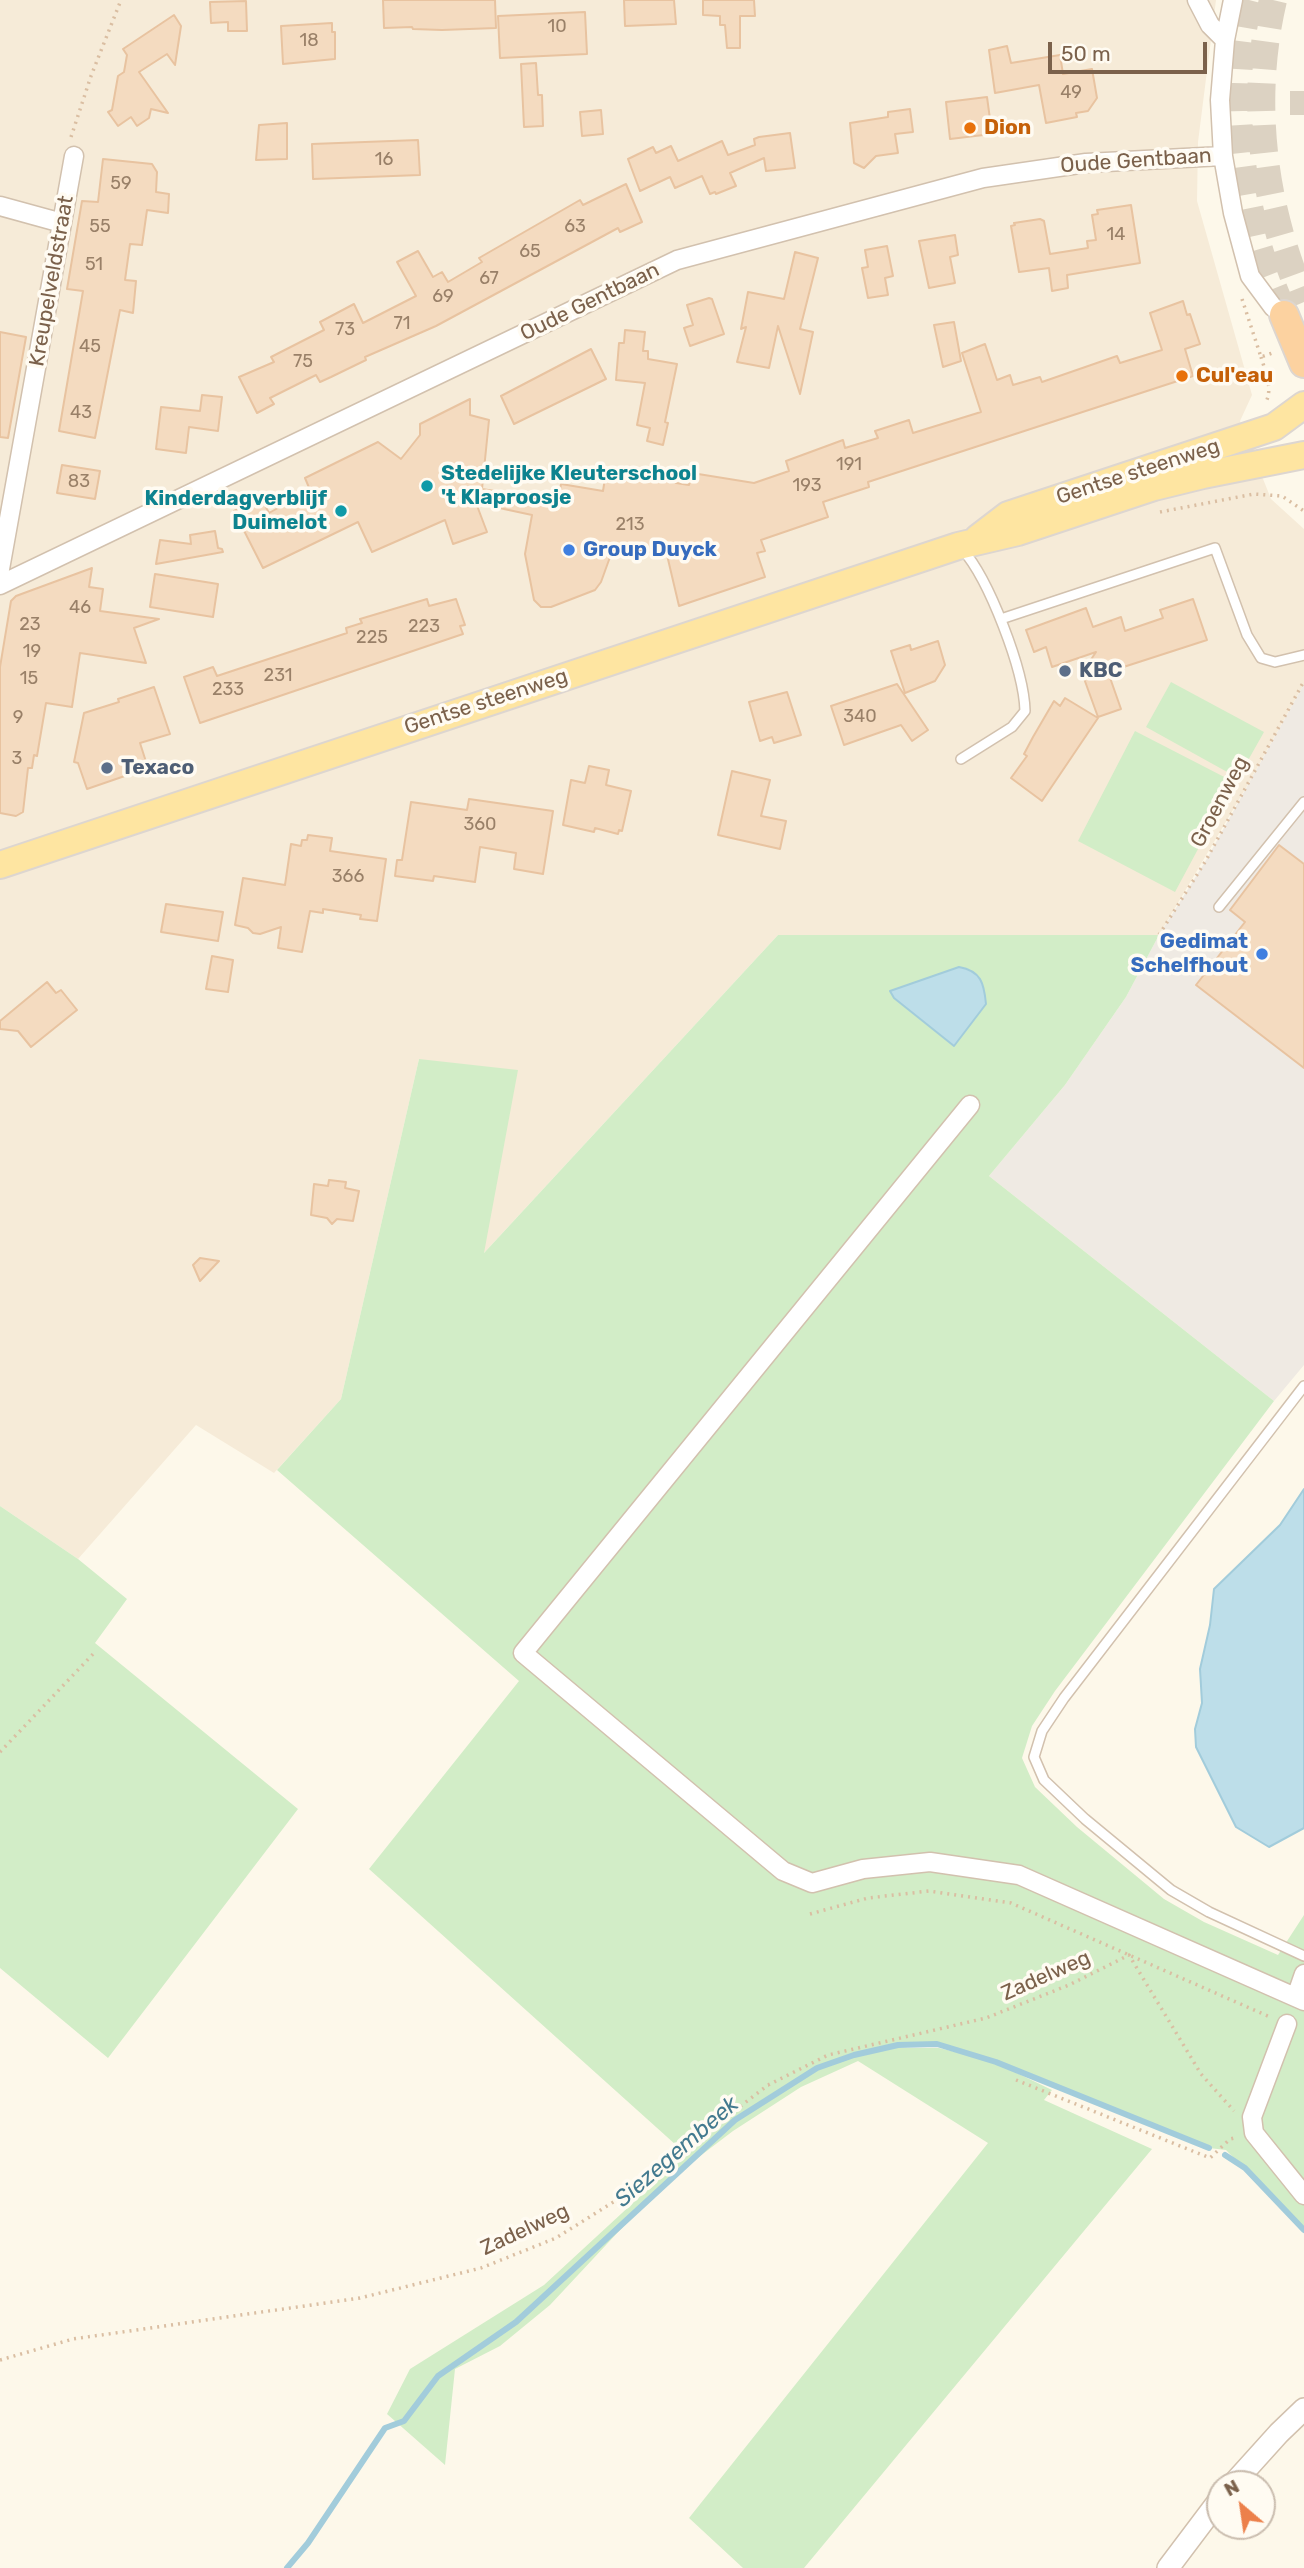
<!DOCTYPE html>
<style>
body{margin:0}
#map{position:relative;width:1304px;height:2568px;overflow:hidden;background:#fdf8ea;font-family:Rubik,sans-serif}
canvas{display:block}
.north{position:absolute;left:1206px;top:2470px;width:70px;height:70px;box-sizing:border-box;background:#fffbf2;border:2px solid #cabdaf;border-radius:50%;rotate:331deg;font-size:19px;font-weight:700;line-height:28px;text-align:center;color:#7b614b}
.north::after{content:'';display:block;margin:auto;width:24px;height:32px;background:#ec804b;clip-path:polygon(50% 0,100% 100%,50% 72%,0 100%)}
.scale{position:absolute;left:1048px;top:42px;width:159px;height:32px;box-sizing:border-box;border:4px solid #7b614b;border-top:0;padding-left:9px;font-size:21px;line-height:24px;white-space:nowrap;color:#7b614b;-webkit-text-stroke:5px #fffbf2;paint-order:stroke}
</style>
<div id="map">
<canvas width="1304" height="2568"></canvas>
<div class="north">N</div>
<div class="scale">50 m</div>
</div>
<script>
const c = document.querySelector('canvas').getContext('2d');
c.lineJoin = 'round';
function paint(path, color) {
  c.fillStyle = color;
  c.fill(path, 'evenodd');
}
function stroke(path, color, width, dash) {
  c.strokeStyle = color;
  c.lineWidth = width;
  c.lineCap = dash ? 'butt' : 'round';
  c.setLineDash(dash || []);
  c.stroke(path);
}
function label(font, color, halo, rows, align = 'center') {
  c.font = font + ' Rubik,sans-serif';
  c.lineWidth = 7;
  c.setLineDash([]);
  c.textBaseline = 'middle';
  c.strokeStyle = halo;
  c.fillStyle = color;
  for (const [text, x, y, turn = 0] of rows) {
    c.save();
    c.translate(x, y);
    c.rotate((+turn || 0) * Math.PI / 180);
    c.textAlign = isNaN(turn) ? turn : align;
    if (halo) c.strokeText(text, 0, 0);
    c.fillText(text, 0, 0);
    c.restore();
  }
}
const residential = new Path2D(`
 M0,0H1216L1198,142L1197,201L1252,395L1240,421L1271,499L1304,529V684L1247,786L1159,935H778L483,1254L419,1059L341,1399L274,1473L196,1425L78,1559L0,1506Z`);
const industrial = new Path2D(`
 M1304,684V1365L1274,1401L989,1176L1065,1085L1126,997L1159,935L1205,862Z`);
const green = new Path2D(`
 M1171,682L1264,732L1238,778L1146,727Z
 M1135,731L1234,782L1175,892L1078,841Z
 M778,935H1159L1126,997L1065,1085L989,1176L1274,1401L1055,1691L1032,1726L1022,1758L1035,1787L1077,1827L1164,1899L1204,1922L1278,1955L1304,1915V2230L1226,2150L1209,2148L992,2061L1052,2090L1044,2100L1152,2149L804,2568H743L689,2518L988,2143L858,2061L801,2087L733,2131L662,2185L550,2305L500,2346L455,2369L445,2465L387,2414L410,2369L544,2285L686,2154L369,1869L519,1681L277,1470L341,1399L419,1059L518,1070L484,1253ZM937,2044L992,2061L939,2048H894L871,2051L898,2045Z
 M0,1506L78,1559L127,1599L95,1643L298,1809L108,2058L0,1968Z`);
const water = new Path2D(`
 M959,967C981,971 984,983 986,1004L954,1046L894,998L890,991Z
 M1304,1489V1828L1269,1847L1236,1827L1196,1747L1195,1729L1202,1703L1200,1669L1210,1625L1214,1589L1280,1525Z`);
const stream = new Path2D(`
 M1225,2155L1245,2168L1304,2230
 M287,2568L308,2543L385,2428L404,2421L438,2376L516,2322L735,2120L817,2068L854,2055L898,2045L937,2044L996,2062L1209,2148`);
const building = new Path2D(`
 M383,0H495L496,28L442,30L413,29L412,27L384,28Z
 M624,0H674L676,24L625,26Z
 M703,0H754L755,16H740V48H727L725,25H720V16L703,15Z
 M246,1L247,31H228V22L211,23L210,2Z
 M585,12L587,54L500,58L498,16Z
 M174,15L181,26L175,65L167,54L139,72L168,113L151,109L149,118L137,126L131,117L118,126L108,112L112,110L118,76L124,72L127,55L123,49Z
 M332,23V32H335V59L283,64L281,26Z
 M1007,46L1011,63L1060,55L1063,74L1092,69L1097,98L1088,111L1076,113L1077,117L1046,123L1039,85L995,93L989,50Z
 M536,63L538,95H542L543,126L524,127L521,64Z
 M987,97L992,134L950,139L946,102Z
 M910,109L913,132L895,134L898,153L876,156L864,168L854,163L850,123L888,117V112Z
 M601,110L603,134L582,136L580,112Z
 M287,123V159L256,160L259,125Z
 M790,133L795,168L766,171L764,158L730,173L736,186L716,194L715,192L710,194L702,176L675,188L670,177L640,191L628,159L653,147L656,153L671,146L678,161L722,141L728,155L755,145L754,139L759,137Z
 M418,140L420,175L313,179L312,144Z
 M103,159L152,164L157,172L156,192L169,194L168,213L147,210L142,245L130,244L125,280L136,281L133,313L120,310L95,438L59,431L83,291L67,289L82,201L98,202Z
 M626,184L642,222L620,232L618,228L436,326L365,357L366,360L331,377L320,382L316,375L270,398L274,404L257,413L239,377L274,362L271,357L324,330L320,322L354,304L363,323L416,296L397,262L418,251L433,277L442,272L448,282L482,262L479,258L580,200L583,205Z
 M1131,205L1140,263L1067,275L1068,288L1052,291L1049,268L1019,272L1011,226L1015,225L1014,223L1040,219L1044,221L1050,254L1088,248L1087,241L1096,240L1092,215L1098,214L1097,210Z
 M955,235L958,255L950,257L955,283L929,288L919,241Z
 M887,246L893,276L885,278L888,295L868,298L862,268L868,267L865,250Z
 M795,252L818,258L800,329L813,332L800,394L778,326L769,368L737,362L746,327L741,329L748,292L784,299Z
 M709,298L712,299L724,334L690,346L684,328L693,325L687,305Z
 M1183,301L1187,315L1190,314L1200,344L1185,349L1193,376L868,482L869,487L823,502L828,517L761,540L765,551L757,553L765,577L679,606L667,555L614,546L601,582L595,590L551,607H541L534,600L525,554L532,515L476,503L487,532L453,544L445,520L372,552L358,522L263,568L234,511L261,498L269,513L310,490L305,478L378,442L401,459L420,435V424L470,399V415L489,420L482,489L558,501L561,484L603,491L606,472L689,485L692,473L754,483L789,471L786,461L843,440L845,448L878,438L875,431L909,420L913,433L981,412L962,353L985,344L997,380L1010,375L1013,385L1040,377L1042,382L1117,356L1120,363L1162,350L1150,313Z
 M954,322L961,361L943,367L934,325Z
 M625,330L645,332L643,351H648V359L677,364L665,422L668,423L663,445L647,441L650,428L637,425L645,383L616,380L619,343H624Z
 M0,332L26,337L8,438L0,437Z
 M591,349L606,379L514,424L501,396Z
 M202,395L222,397L218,431L189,427L186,453L156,449L161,407L200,411Z
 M62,465L100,471L95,499L57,493Z
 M215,531L218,548L222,549L223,552L156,564L160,540L191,544L190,535Z
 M92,568L89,587L103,589L100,611L159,619L134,628L146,663L80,653L72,707L46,703L37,756L34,755L32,768H28L23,812L16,816L0,813V667L11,601L16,596Z
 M155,574L218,584L213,617L150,607Z
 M427,599L429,606L456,599L465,625L460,626L463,634L200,723L184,677L213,667L217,676L347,633L346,628L362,623L360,619Z
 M1193,599L1207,640L1108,672L1121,709L1098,717L1082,673L1096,652L1052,667L1046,647L1034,652L1026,630L1086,608L1093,627L1121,617L1125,631L1163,618L1160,610Z
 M938,641L945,665L935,681L905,693L891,651L910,645L911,650Z
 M897,684L928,730L912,741L901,725L844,745L831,706Z
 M154,687L170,734L140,743L148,768L87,789L78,763L74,762L84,713L119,702L118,699Z
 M787,692L801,735L774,743L772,737L760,741L749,702Z
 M1065,698L1098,718L1042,801L1011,778L1027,756L1024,754L1033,737L1054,701L1060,706Z
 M589,766L609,770L606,785L631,791L622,831L619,830L618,834L595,828L594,832L563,825L571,780L585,783Z
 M732,771L770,780L761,816L786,821L780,849L718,835Z
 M469,799L553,811L543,874L514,869L516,853L480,847L475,882L434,876L433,881L395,876L397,860H402L411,802L467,810Z
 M308,835L332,838L330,851L386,859L377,921L360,919L361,915L323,909V913L310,911L302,952L278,948L281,927L260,934L253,933L248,928L235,925L243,878L285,885L291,844L301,846L302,840H307Z
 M1279,845L1304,864V1068L1196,985L1245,922L1230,910Z
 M166,904L223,912L218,941L161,932Z
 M212,956L233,960L228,992L206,989Z
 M47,982L56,993L61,990L77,1010L31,1047L18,1031L0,1029V1021Z
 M329,1180L346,1182L345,1188L359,1191L353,1221L337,1219L332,1224L327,1218L311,1215L314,1184L328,1186Z
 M200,1258L219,1261L200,1281L193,1265Z`);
const trunkTunnel = new Path2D(`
 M1249,0C1230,76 1237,159 1255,234C1261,262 1274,289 1284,315
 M1273,0C1249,102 1263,207 1304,302
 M1304,91V115`);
const path = new Path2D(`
 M71,137L91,76L121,0
 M1242,299L1261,357L1275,352
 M1261,357C1265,371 1273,388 1266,402
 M1160,512L1254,494L1282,496L1304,511
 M1159,935L1205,862L1304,681
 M0,1752L95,1652
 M810,1914L868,1898L929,1891L1011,1903L1270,2017
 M1016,2080L1210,2158L1230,2139L1238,2137
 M0,2360L73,2339L360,2298L481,2268L556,2238L623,2196L768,2085L828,2055L986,2018L1069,1985L1129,1955L1201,2074L1234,2111`);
const service = new Path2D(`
 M1001,619L1215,548L1247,635L1261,658L1275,662L1304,655
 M961,759L1012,727L1025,711C1024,670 989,579 962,549
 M1219,907L1304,802
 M1304,1386L1064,1698L1042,1731L1034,1757L1044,1780L1085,1819L1171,1890L1209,1912L1304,1956`);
const minor = new Path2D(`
 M1197,0L1210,25L1225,40
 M1233,0L1225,40L1220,100L1223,156L1233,213L1250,276L1273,307L1284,315
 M0,206L62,223
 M0,569L74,156
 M0,585L677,260L983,178L1086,163L1223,156
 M970,1105L523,1653L783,1871L812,1883L863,1869L930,1862L1019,1875L1304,2001
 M1296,1997L1304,1974
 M1287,2024L1252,2117L1254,2133L1304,2195`);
const tertiary = new Path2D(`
 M1233,2484L1279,2433L1304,2409
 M1168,2568L1220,2499`);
const primary = new Path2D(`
 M978,538L1008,515L1274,427L1304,405
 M0,865L958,546L1018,532L1154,487L1203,475L1304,455`);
const trunk = new Path2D(`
 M1284,315L1304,363`);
const markers = [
 [970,128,7,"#e8710a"],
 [1182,376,7,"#e8710a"],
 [427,486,7,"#0f9aa8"],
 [341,511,7,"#0f9aa8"],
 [569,550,7,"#3f7fe0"],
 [1065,671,7,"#5c6f8a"],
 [107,768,7,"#5c6f8a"],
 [1262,954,7,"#3f7fe0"]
];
const numberNames = [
 ["10",557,27],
 ["18",309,41],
 ["49",1071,93],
 ["16",384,160],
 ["59",121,184],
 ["55",100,227],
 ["63",575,227],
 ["14",1116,235],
 ["65",530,252],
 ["51",94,265],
 ["67",489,279],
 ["69",443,297],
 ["71",402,324],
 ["73",345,330],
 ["45",90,347],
 ["75",303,362],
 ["43",81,413],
 ["191",849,465],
 ["83",79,482],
 ["193",807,486],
 ["213",630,525],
 ["46",80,608],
 ["23",30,625],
 ["223",424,627],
 ["225",372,638],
 ["19",32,652],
 ["231",278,676],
 ["15",29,679],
 ["233",228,690],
 ["340",860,717],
 ["9",18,718],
 ["3",17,759],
 ["360",480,825],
 ["366",348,877]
];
const foodNames = [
 ["Dion",984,128],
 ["Cul'eau",1196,376]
];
const streetNames = [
 ["Oude Gentbaan",1136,161,-4],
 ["Kreupelveldstraat",52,281,-80],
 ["Oude Gentbaan",590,302,-26],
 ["Gentse steenweg",1138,472,-18],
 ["Gentse steenweg",486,702,-18],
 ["Groenweg",1220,802,-62],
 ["Zadelweg",1046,1976,-24],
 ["Zadelweg",525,2230,-25]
];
const cultureNames = [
 ["Stedelijke Kleuterschool",441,474],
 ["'t Klaproosje",441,498],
 ["Kinderdagverblijf",327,499,"right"],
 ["Duimelot",327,523,"right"]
];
const shopNames = [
 ["Group Duyck",583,550],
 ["Gedimat",1248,942,"right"],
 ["Schelfhout",1248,966,"right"]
];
const serviceNames = [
 ["KBC",1079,671],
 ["Texaco",121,768]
];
const waterNames = [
 ["Siezegembeek",677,2152,-41]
];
paint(residential, '#f6ebd8');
paint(industrial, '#efeae3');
paint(green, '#d2edc7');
paint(water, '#bddee9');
stroke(water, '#a2ccdb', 2);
stroke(stream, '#a2ccdb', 6);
paint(building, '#f4dbc0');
stroke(building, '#e8c3a0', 2);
stroke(trunkTunnel, '#dcd2c2', 28, [28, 14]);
stroke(service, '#d2c1ae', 12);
stroke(minor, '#d2c1ae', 21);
stroke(tertiary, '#d2c1ae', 24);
stroke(primary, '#ddd6d0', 30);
stroke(trunk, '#ddd6d0', 32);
stroke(path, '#dabea2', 3.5, [2, 5]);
stroke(service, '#fff', 9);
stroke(minor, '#fff', 18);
stroke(tertiary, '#fff', 21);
stroke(primary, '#fee5a1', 26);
stroke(trunk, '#fcd2a0', 28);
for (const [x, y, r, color] of markers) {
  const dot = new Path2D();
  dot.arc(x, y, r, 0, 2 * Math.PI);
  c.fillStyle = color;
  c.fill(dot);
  stroke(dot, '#fffbf2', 2.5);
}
label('18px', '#998068', null, numberNames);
label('bold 21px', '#c56008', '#fffbf2', foodNames, 'left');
label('21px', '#7b614b', '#fffbf2', streetNames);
label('bold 21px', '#0d838f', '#fffbf2', cultureNames, 'left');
label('bold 21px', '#366cbe', '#fffbf2', shopNames, 'left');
label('bold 21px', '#4e5e75', '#fffbf2', serviceNames, 'left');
label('italic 23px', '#437a8f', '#fffbf2', waterNames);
</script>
